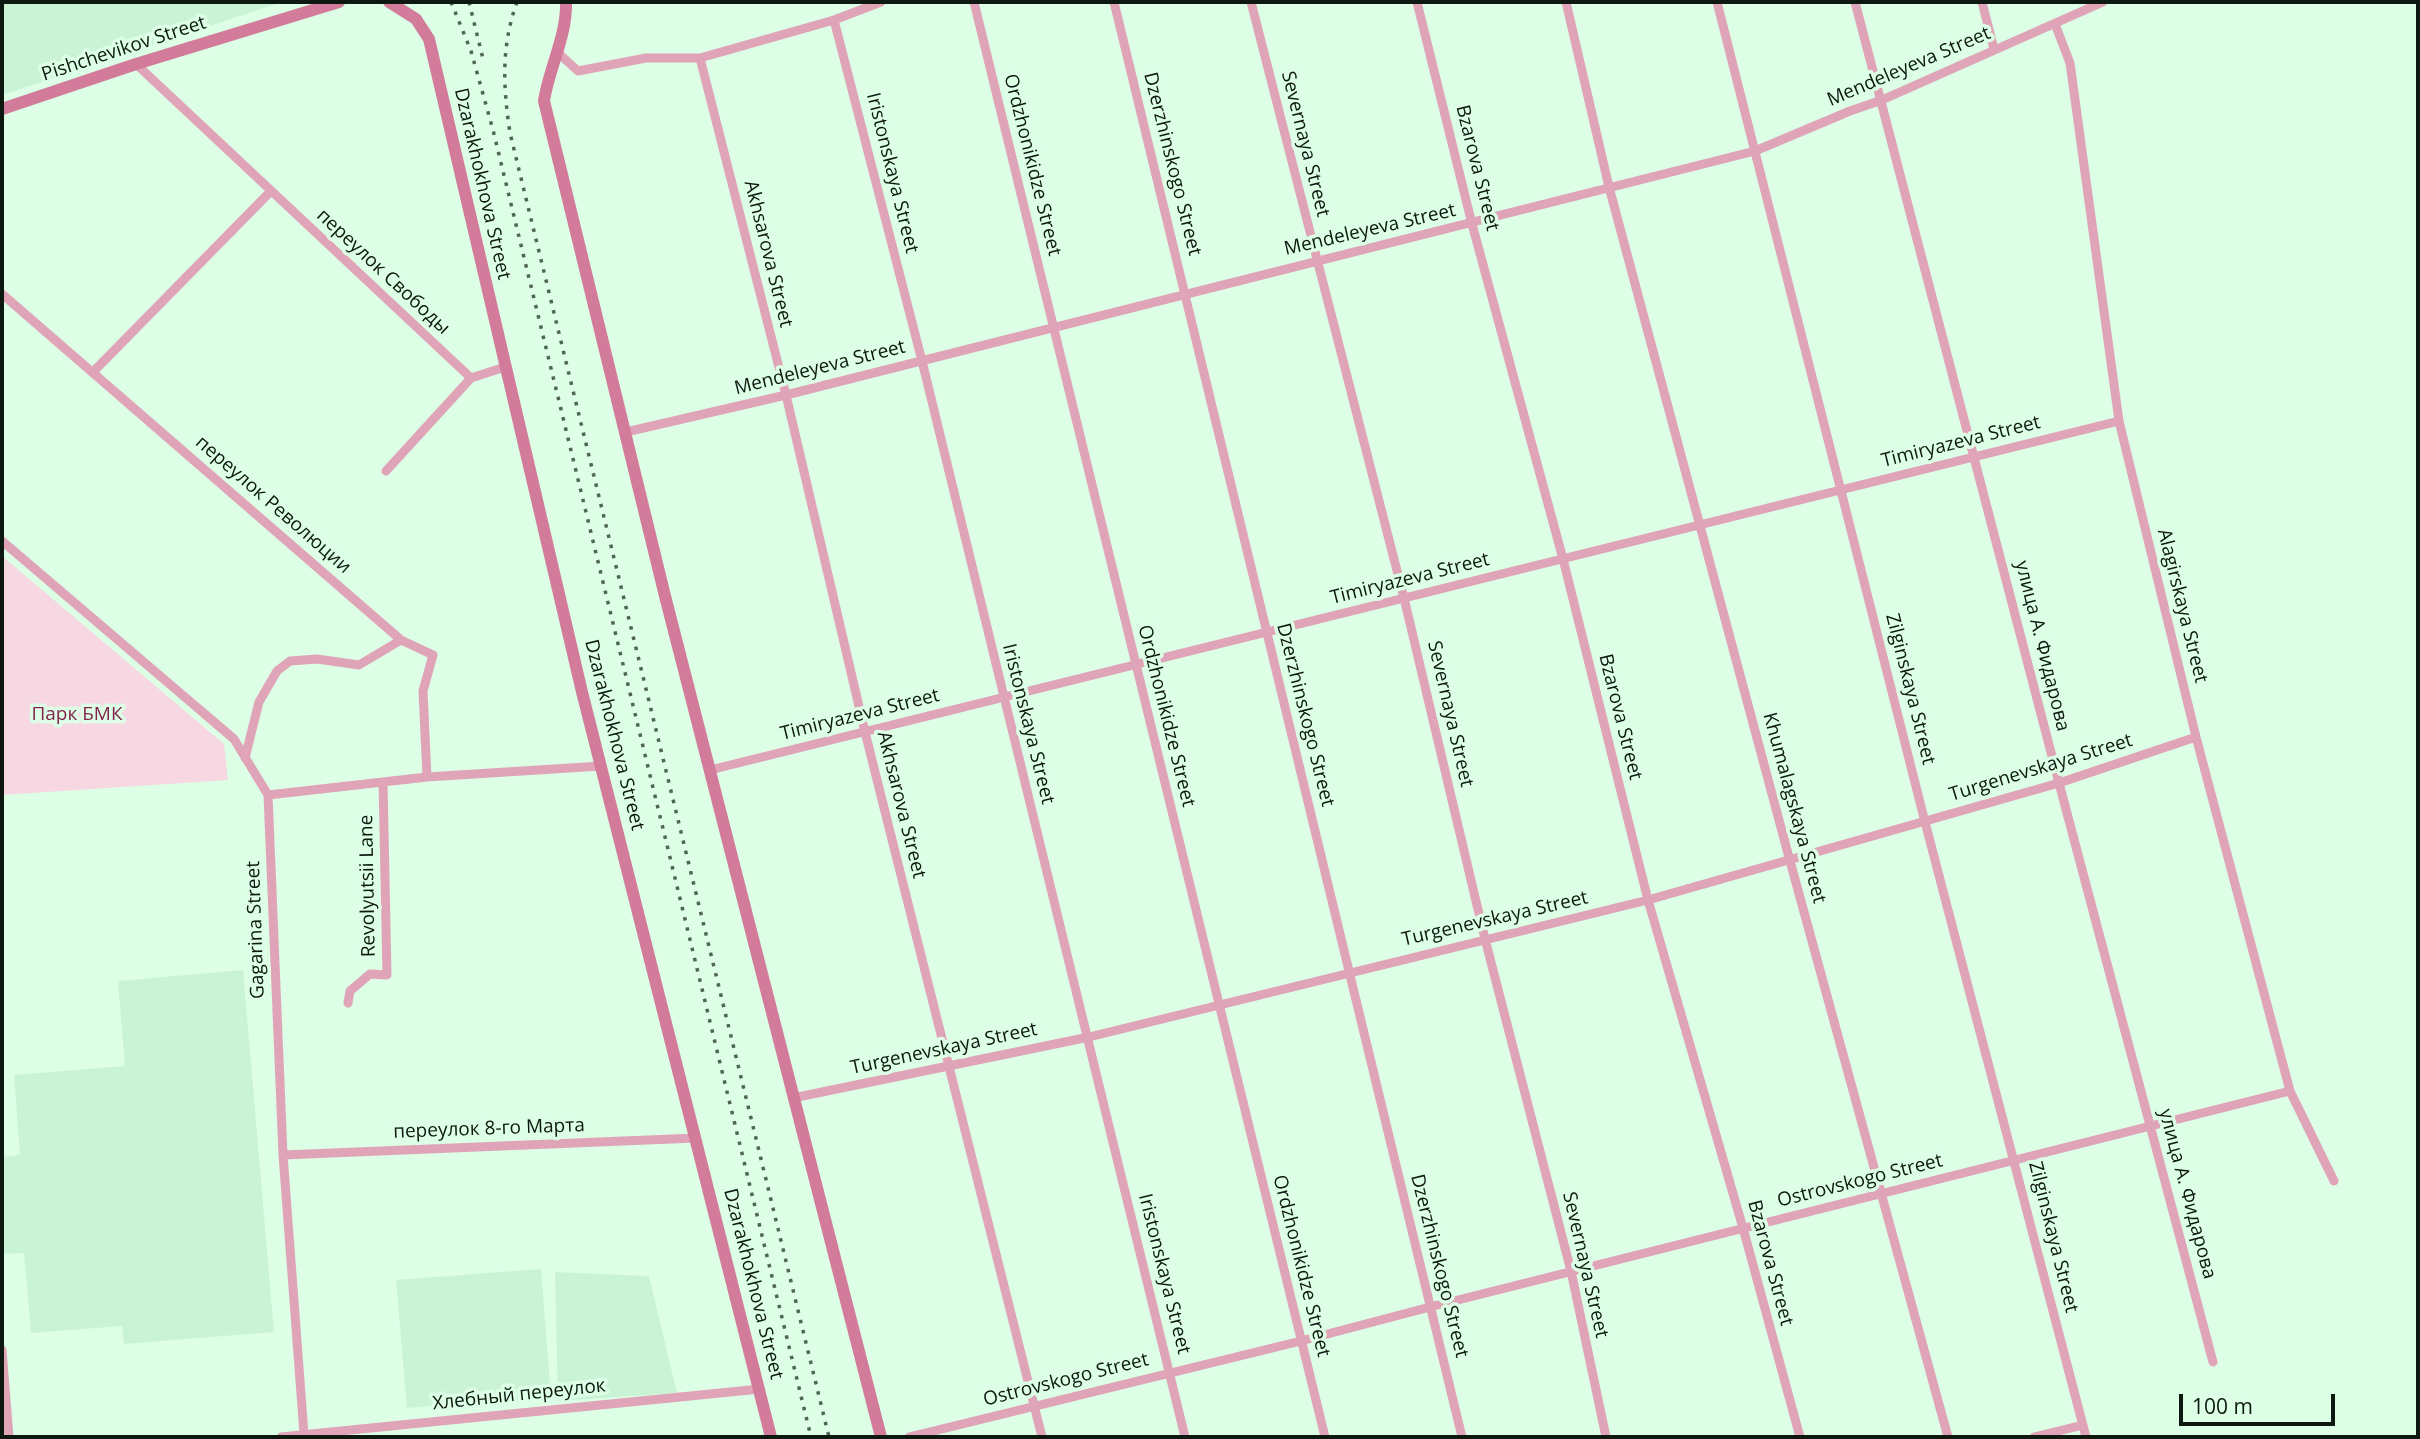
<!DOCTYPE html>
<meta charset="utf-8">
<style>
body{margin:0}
#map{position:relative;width:2420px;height:1439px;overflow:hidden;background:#dcffe6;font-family:"Open Sans",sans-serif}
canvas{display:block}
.frame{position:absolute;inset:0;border:4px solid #0c1810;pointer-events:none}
.scale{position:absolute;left:2179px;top:1394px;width:156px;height:32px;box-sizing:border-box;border:4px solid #0c1810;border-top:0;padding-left:9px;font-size:21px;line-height:24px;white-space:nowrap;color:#0c1810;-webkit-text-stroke:5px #dcffe6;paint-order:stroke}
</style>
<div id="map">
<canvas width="2420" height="1439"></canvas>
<div class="frame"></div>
<div class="scale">100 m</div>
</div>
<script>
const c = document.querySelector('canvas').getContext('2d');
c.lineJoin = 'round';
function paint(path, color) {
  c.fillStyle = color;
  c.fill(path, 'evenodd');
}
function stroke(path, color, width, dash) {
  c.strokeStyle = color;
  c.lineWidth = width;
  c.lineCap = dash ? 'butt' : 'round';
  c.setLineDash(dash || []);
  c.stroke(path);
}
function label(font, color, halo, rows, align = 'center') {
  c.font = font + ' "Open Sans",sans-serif';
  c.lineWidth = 7;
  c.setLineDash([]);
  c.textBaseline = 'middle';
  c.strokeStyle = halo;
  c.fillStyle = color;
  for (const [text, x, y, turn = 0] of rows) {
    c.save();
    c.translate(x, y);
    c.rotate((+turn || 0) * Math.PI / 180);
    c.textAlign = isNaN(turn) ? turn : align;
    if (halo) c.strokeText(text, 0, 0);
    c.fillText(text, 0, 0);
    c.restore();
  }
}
const built = new Path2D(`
 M2,2H282L2,95Z
 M243,970L274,1332L124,1344L122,1326L31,1333L24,1253L2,1254V1157L20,1155L14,1075L125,1066L118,981Z
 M541,1269L551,1397L407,1408L396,1280Z
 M555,1272L649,1276L677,1393L558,1401Z`);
const green = new Path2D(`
 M2,556L224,744L228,780L2,795Z`);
const street = new Path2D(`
 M974,2L1325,1437
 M1114,2L1462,1437
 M1251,2L1404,598L1485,939L1571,1271L1606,1437
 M1417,2L1472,224L1563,559L1648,900L1743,1228L1800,1437
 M1566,2L1609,187L1790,861L1948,1437
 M1717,2L1925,822L2086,1437
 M1855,2L2059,783L2213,1362
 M1982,2L1994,49
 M834,20L922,361L1185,1437
 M2055,24L2070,63L2119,421L2196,737L2290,1091L2334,1181
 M557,52L578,71L646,58H700L834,20L881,2
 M700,58L786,395L865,732L1042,1437
 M136,64L471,378L505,367
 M2,294L401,640L433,655L423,691L427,777
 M93,372L271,191
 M626,432L786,395L1755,151L1850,111L1882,100L2103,2
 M386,471L471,378
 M2,541L234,739L268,795L283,1155L304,1434
 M245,758L259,702L277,671L290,661L317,659L359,665L401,640
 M710,770L2119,421
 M268,795L427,777L601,766
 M348,1003L350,991L370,974L387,975L383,782
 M793,1098L1089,1037L1648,900L2059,783L2196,737
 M283,1155L696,1138
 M2,1350L9,1437
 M281,1437L760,1389
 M909,1437L1301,1341L1430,1307L2290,1091
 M2034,1437L2083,1425`);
const secondary = new Path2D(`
 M389,2L416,19L429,39L582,692L771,1437
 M566,2C567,36 549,68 544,101L665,596L881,1437
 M2,109L136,64L339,2`);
const rail = new Path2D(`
 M451,2L471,51L493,130L811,1437
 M469,2L484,63
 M517,2C501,46 503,87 510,133L829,1437`);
const streetNames = [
 ["Pishchevikov Street",124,49,-18],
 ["Mendeleyeva Street",1909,67,-23],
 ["Severnaya Street",1305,144,76],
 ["Dzerzhinskogo Street",1172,164,76],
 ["Ordzhonikidze Street",1032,165,76],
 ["Bzarova Street",1477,168,76],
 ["Iristonskaya Street",892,173,76],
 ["Dzarakhokhova Street",482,184,77],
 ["Mendeleyeva Street",1370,230,-13],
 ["Akhsarova Street",768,254,76],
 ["переулок Свободы",383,272,43],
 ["Mendeleyeva Street",820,368,-14],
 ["Timiryazeva Street",1961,442,-14],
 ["переулок Революции",273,505,41],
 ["Timiryazeva Street",1410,579,-14],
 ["Alagirskaya Street",2182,606,76],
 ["улица А. Фидарова",2042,646,76],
 ["Zilginskaya Street",1910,689,76],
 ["Severnaya Street",1450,714,77],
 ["Timiryazeva Street",860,715,-14],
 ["Dzerzhinskogo Street",1305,715,76],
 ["Ordzhonikidze Street",1166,716,76],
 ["Bzarova Street",1620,717,76],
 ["Iristonskaya Street",1028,724,76],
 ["Dzarakhokhova Street",614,735,76],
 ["Turgenevskaya Street",2041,768,-17],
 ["Akhsarova Street",901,805,76],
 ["Khumalagskaya Street",1794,808,75],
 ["Revolyutsii Lane",368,886,-91],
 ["Turgenevskaya Street",1495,919,-13],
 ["Gagarina Street",256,930,-92],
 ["Turgenevskaya Street",944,1049,-12],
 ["переулок 8-го Марта",489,1129,-2],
 ["Ostrovskogo Street",1860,1181,-14],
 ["улица А. Фидарова",2187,1194,75],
 ["Zilginskaya Street",2053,1237,76],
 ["Bzarova Street",1770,1263,75],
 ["Severnaya Street",1585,1265,77],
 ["Ordzhonikidze Street",1301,1266,76],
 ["Dzerzhinskogo Street",1439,1266,76],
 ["Iristonskaya Street",1164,1274,76],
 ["Dzarakhokhova Street",753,1284,76],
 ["Ostrovskogo Street",1066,1380,-14],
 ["Хлебный переулок",519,1395,-6]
];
const parkNames = [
 ["Парк БМК",77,715]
];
paint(built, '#caf3d6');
paint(green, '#f7d7e1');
stroke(street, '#e0a4b8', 9);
stroke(secondary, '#d27b9a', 12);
stroke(rail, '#516557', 3.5, [3.5, 7]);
label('19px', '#0c1810', '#dcffe6', streetNames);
label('19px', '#84244e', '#dcffe6', parkNames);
</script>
